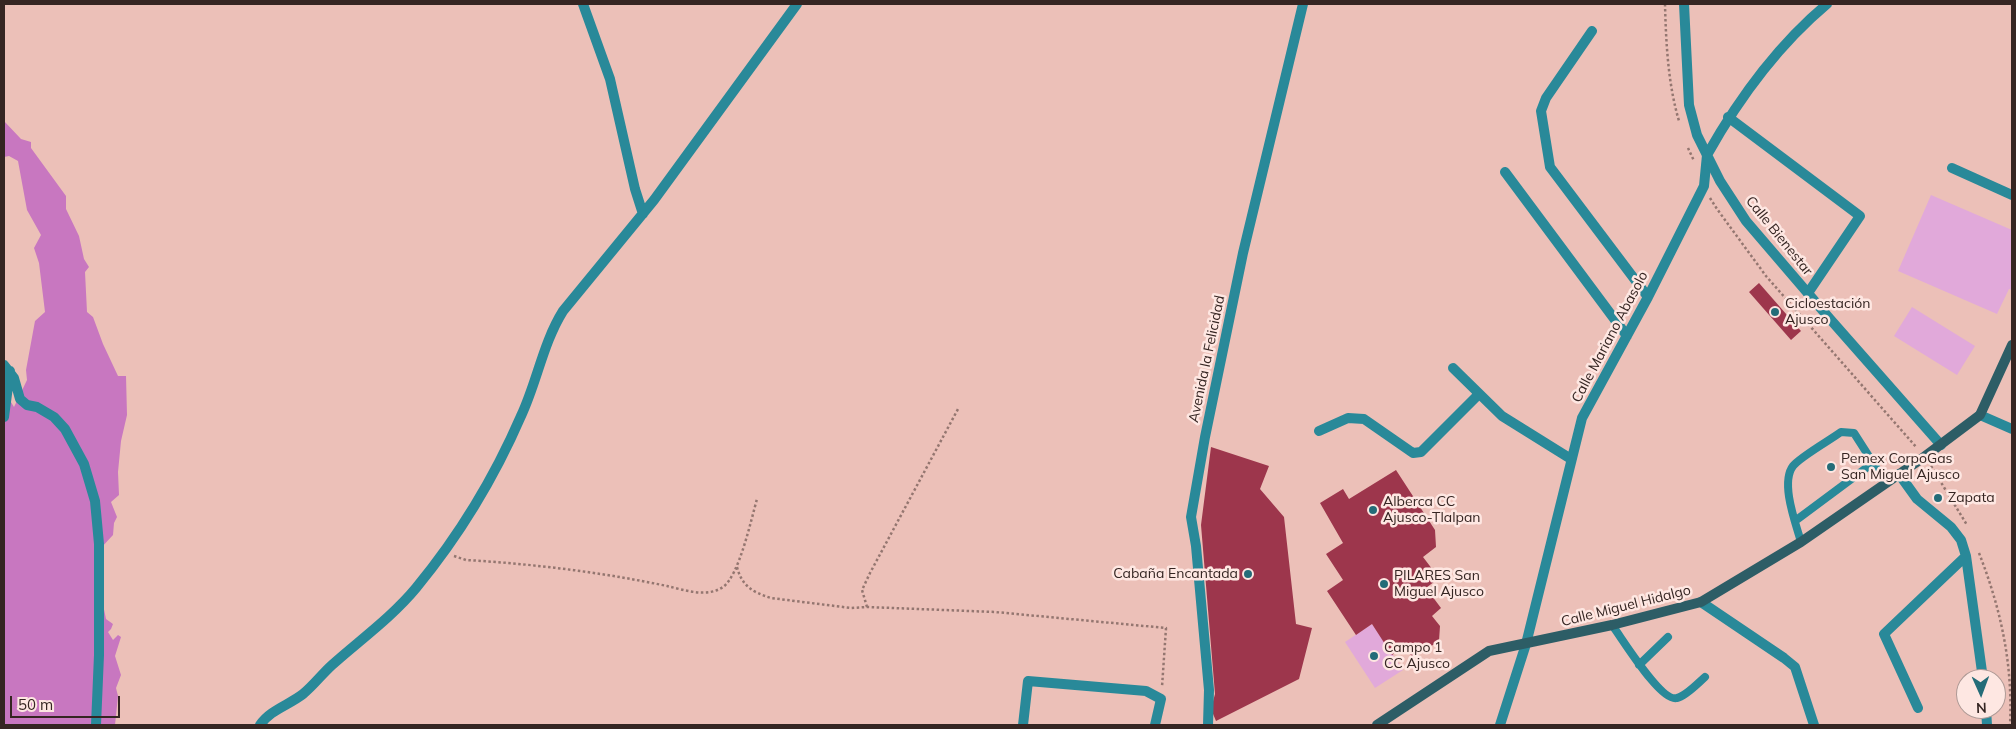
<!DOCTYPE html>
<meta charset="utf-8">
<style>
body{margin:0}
#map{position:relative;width:2016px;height:729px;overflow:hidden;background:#ecc0b8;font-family:Mulish,sans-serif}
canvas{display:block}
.frame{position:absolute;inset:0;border:5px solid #352522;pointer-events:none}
.north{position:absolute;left:1956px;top:669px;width:50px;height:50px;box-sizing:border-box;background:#fee7e2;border:1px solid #ae9995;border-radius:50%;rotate:178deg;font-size:14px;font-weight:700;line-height:20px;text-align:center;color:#352522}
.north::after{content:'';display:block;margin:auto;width:18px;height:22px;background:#246c78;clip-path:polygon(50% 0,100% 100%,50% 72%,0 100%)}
.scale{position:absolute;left:10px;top:696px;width:110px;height:22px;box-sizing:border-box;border:2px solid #352522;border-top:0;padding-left:6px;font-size:15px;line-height:18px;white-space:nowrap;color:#352522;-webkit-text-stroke:4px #fee7e2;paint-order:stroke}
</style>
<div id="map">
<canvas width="2016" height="729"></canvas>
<div class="frame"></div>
<div class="north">N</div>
<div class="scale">50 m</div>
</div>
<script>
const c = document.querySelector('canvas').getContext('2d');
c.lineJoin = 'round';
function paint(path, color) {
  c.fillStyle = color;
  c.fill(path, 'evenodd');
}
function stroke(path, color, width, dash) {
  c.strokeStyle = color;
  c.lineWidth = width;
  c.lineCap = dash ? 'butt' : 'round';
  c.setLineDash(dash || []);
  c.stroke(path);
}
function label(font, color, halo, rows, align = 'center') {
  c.font = font + ' Mulish,sans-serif';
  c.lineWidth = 5;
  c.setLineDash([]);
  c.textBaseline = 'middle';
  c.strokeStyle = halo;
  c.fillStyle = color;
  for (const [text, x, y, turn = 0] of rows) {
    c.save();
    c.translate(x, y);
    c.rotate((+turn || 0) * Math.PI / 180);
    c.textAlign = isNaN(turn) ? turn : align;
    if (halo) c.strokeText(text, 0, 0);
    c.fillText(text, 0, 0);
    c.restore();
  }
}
const green = new Path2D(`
 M1931,195L2012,230V290L2009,289L1997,314L1898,271Z
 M1912,307L1975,346L1957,375L1894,336Z
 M1372,624L1403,670L1375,688L1345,642Z`);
const forest = new Path2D(`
 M4,121L21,139L31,142V148L66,196V209L79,236L84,259L89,267L85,272L87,312L93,317L103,344L118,376H126L127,415L121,441L118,472L119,495L111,502L117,517L114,523L113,535L100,549V590L106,619L113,624L111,629L108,632L113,640L118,635L121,637L115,656L121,675L116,688L118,696L115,725H4V400L6,394L14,407L27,380L26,370L35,321L45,312L39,263L34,248L41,235L27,210L18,161L9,156L4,157Z`);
const building = new Path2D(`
 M1759,283L1801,331L1791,340L1749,292Z
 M1211,447L1269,466L1260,489L1284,517L1296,624L1312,628L1299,679L1216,721L1211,709L1215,694L1201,525Z
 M1396,470L1435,530L1436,547L1423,557L1439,578L1426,588L1441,608L1432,616L1440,626L1439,641L1413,658L1405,647L1392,655L1372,624L1356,635L1327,591L1343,580L1326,554L1343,543L1320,503L1343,489L1349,499Z`);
const path = new Path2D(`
 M1665,4C1666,43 1668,84 1679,121
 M1688,148L1694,161
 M1710,198L1717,209L1766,276L1917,448
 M1931,466L1967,525
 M1979,553C2001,609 2013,665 2010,725
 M454,556L466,560C534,564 600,572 667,586C684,590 707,598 723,587C739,576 751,520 757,499
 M737,567C742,586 752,592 771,598L851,608L867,607L995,612L1166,628L1162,687
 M867,607L862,590L870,573L958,409`);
const service = new Path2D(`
 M1795,521L1873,463
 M1801,542C1796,524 1780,483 1793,466C1800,457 1830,440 1841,432L1854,433L1886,483
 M1612,625C1622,638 1661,703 1677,698C1686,696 1697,684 1705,677
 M1639,665L1668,637`);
const minor = new Path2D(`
 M583,4L610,79L635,189L643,214
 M1592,31L1546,98L1541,111L1550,167L1648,297
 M1728,117L1860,216L1808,293
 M1952,168L2012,195
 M1505,172L1627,336
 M4,365L14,378L20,399L27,405L37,407L54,417L65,429L84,464L95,501L99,544V655L96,725
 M1453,368L1502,416L1571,459
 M4,417L10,371
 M1319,431L1348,418L1364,419L1413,453L1421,452L1479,394
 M1899,474L1917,499L1951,527L1961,540L1966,556L1983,679
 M1701,602L1784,658L1795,667L1814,725
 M1918,708L1884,634L1966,556
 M1986,709L1987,725
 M260,725C270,710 289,705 303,694C313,686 322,674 332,665C360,640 392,617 416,588C458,537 495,476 521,416C537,382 543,343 563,311L654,200L797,4
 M1023,725L1028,681L1146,691L1161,699L1155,725
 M1208,725L1209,690L1196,546L1191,517L1205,437L1243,253L1303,4
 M1500,725L1526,644L1582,418L1648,297L1704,186L1707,155`);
const tertiary = new Path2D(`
 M1684,4L1689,105L1697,135L1720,181L1746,221L1830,319L1941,445
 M1707,155C1739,98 1777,46 1827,4
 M1980,415L2012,429`);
const secondary = new Path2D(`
 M1377,725L1489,651L1612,625L1701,602L1801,542L1924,457L1980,415L2012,345`);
const markers = [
 [1775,312,5,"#246c78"],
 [1831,467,5,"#246c78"],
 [1938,498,5,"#246c78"],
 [1373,510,5,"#246c78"],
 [1248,574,5,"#246c78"],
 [1384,584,5,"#246c78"],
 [1374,656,5,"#246c78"]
];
const streetNames = [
 ["Calle Bienestar",1779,236,51],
 ["Calle Mariano Abasolo",1610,337,-62],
 ["Avenida la Felicidad",1207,359,-78],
 ["Calle Miguel Hidalgo",1626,606,-14]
];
const poiNames = [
 ["Cicloestación",1785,304],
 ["Ajusco",1785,320],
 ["Pemex CorpoGas",1841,459],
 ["San Miguel Ajusco",1841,475],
 ["Zapata",1948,498],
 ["Alberca CC",1383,502],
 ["Ajusco-Tlalpan",1383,518],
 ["Cabaña Encantada",1238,574,"right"],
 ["PILARES San",1394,576],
 ["Miguel Ajusco",1394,592],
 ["Campo 1",1384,648],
 ["CC Ajusco",1384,664]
];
paint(green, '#e1a9da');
paint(forest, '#c877c0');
paint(building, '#9d364c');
stroke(path, '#947670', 2.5, [2.5, 2.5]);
stroke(service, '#298999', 8);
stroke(minor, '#298999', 10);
stroke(tertiary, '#298999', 10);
stroke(secondary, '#2d5d66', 10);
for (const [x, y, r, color] of markers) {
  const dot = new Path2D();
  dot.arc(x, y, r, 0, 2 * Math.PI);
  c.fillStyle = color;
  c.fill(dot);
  stroke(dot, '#fee7e2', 2);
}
label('14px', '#352522', '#fee7e2', streetNames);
label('14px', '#352522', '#fee7e2', poiNames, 'left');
</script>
